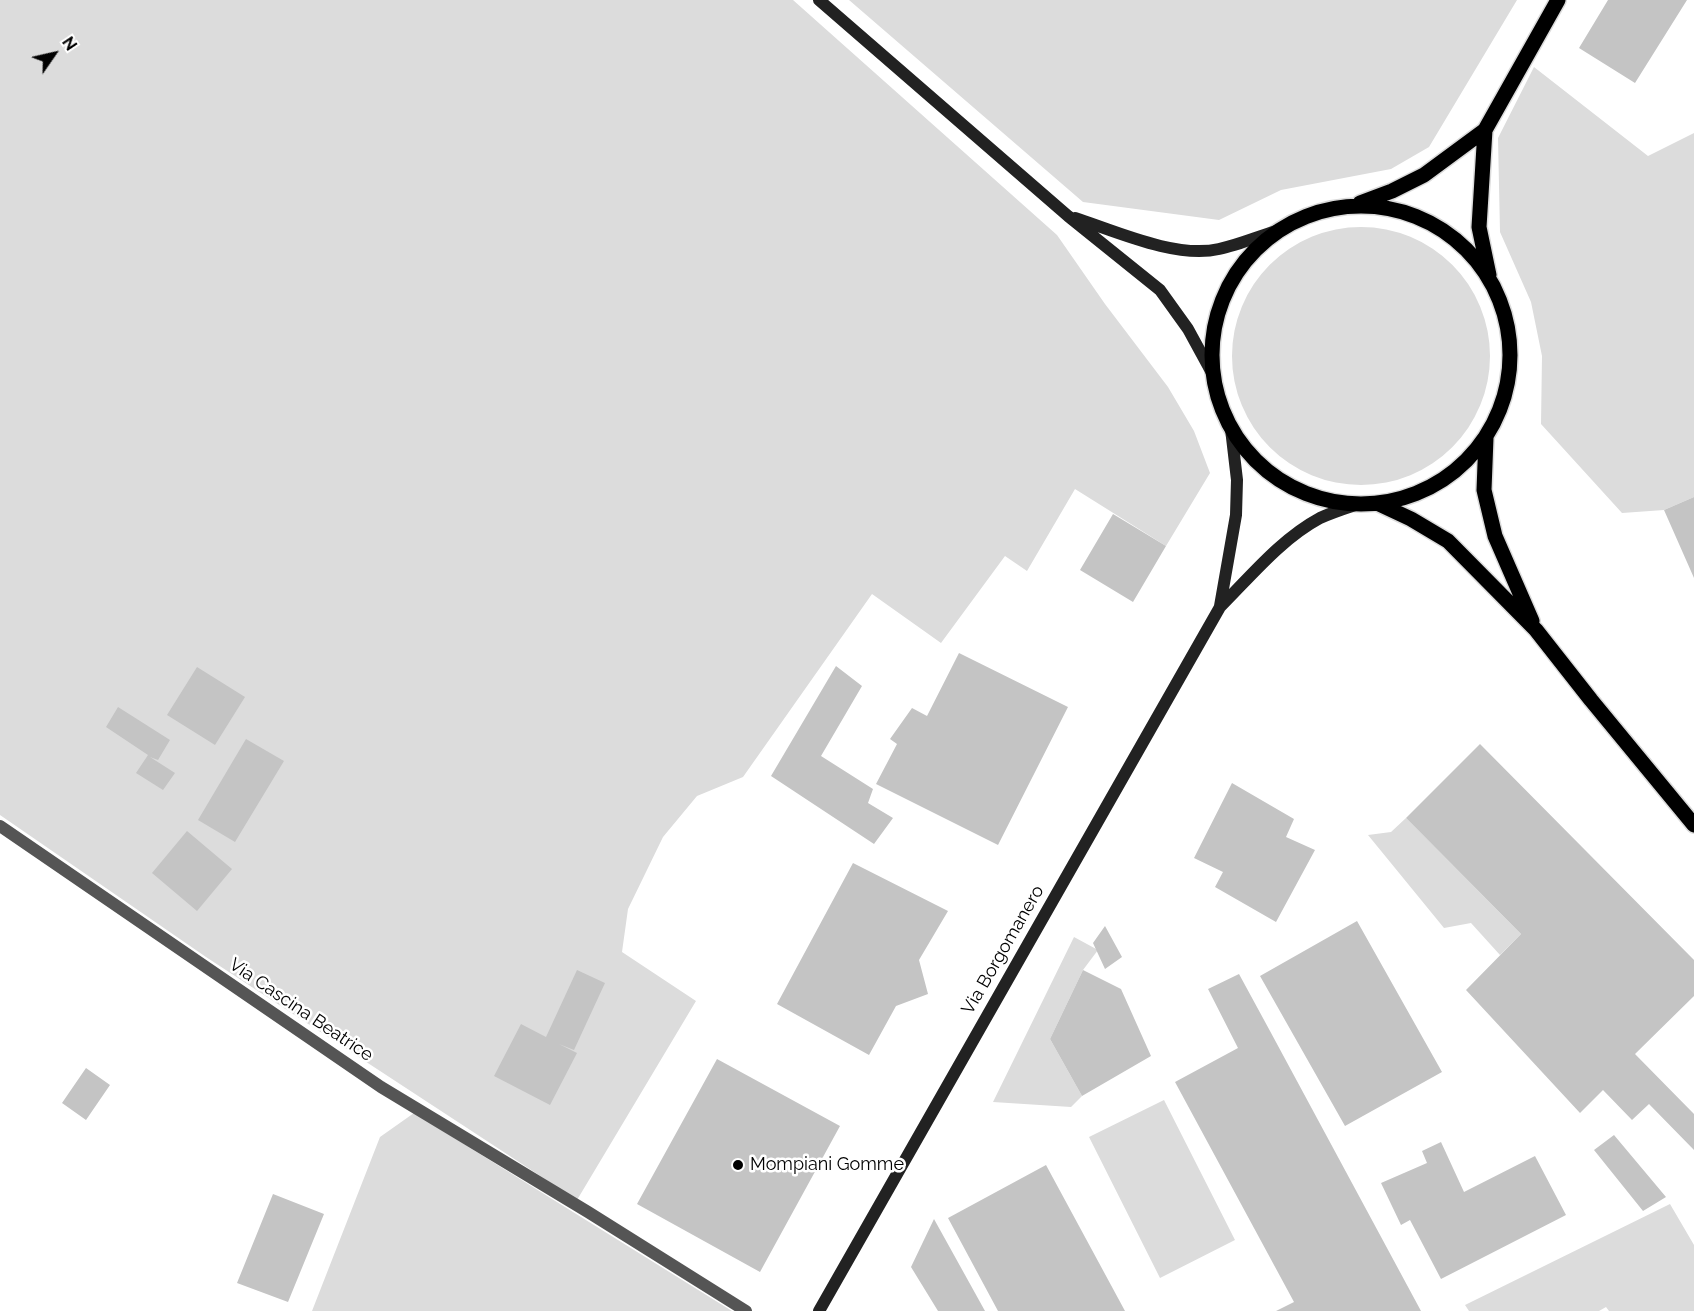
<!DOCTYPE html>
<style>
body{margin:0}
#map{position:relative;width:1694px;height:1311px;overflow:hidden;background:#fff;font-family:Raleway,sans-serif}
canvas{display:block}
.north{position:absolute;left:24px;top:24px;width:60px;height:60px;-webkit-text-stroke:4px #fff;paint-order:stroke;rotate:56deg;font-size:16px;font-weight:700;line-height:24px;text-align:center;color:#000}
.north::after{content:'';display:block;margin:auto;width:21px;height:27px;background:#000;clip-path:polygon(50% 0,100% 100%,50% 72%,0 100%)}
</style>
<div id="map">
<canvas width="1694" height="1311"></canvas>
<div class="north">N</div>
</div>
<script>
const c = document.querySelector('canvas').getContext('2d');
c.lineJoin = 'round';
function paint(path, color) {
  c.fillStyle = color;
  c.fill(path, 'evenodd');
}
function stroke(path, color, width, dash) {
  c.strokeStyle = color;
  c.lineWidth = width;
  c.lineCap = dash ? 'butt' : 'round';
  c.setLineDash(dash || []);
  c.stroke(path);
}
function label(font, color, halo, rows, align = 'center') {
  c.font = font + ' Raleway,sans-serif';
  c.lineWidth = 5;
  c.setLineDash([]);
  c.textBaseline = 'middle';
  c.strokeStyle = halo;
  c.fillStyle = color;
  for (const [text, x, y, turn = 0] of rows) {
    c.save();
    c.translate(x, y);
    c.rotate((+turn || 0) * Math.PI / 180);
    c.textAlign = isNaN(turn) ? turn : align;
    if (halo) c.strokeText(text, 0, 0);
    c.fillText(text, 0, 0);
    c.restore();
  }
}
const green = new Path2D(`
 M0,0H793L1057,235L1105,304L1168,387L1194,431L1210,473L1166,546L1075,489L1027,571L1005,556L941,643L872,594L743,777L697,796L663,837L628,909L622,952L696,1001L577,1200L206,957L0,815Z
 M849,0H1517L1429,147L1391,169L1281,190L1219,220L1083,202Z
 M1534,67L1648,156L1694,133V497L1664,510L1622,513L1541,424L1542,356L1531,302L1500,232L1498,138Z
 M1232 356a129 129 0 1 1 258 0a129 129 0 1 1-258 0Z
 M1406,818L1521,934L1500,955L1471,923L1444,928L1368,835L1391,832Z
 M1074,937L1098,950L1083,970L1050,1039L1082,1096L1071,1107L993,1102Z
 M1164,1100L1235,1240L1160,1278L1089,1137Z
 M414,1113L732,1311H312L380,1137Z
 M1670,1204L1694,1245V1311H1609L1606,1307L1599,1311H1469L1465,1305Z`);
const building = new Path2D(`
 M1608,0H1687L1635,83L1579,48Z
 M1694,497V578L1664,510Z
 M1113,514L1166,546L1133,602L1080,570Z
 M959,653L1068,707L998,845L876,784L897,744L890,739L912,708L927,716Z
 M836,666L862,686L821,756L873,789L868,803L893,818L874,844L771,776Z
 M197,667L245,697L215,745L167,715Z
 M118,707L170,740L158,760L150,757L175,773L163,790L136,773L148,755L106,727Z
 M246,739L284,761L235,842L198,820Z
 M1480,744L1694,960V996L1635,1054L1694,1114V1150L1649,1104L1632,1120L1603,1090L1580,1113L1466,990L1521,934L1406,818Z
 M1232,783L1294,819L1286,837L1315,850L1276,922L1215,887L1223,872L1194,858Z
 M187,831L232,869L197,911L152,873Z
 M853,863L948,911L919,960L928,994L896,1006L869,1055L777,1004Z
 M1357,921L1442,1072L1345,1126L1260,976Z
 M1105,926L1122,957L1105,969L1093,943Z
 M577,970L605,983L574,1050L559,1044L577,1053L550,1105L494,1076L521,1024L546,1037Z
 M1083,970L1121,989L1151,1056L1082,1096L1050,1039Z
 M1239,974L1270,1031L1421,1311H1276L1294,1302L1175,1082L1238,1048L1208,989Z
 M717,1059L840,1126L760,1272L637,1204Z
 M86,1068L110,1085L86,1120L62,1103Z
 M1614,1135L1666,1197L1643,1211L1594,1150Z
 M1441,1142L1464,1192L1535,1156L1566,1215L1441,1279L1410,1220L1401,1225L1381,1183L1427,1163L1422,1151Z
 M1046,1165L1125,1311H998L948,1218Z
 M273,1194L324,1214L288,1302L237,1283Z
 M934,1219L985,1311H938L911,1267Z`);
const minor = new Path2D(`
 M0,826L381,1087L588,1212L746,1311`);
const secondary = new Path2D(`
 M819,0L1068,216L1160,290L1188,329L1212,373
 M1075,218C1115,231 1176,259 1219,249C1238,245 1257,237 1276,231
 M1220,606L1236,515L1237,480L1231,429
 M819,1311L1220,607C1251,576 1281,539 1320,518C1331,513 1343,509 1355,505`);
const primary = new Path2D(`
 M1485,130L1479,227L1489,275
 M1360,203L1392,191L1424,175L1485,130L1558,0
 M1212 355a149 149 0 1 1 298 0a149 149 0 1 1-298 0Z
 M1486,438L1484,490L1495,536L1532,621
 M1379,504L1411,519L1448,541L1536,630L1591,700L1694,825`);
const markers = [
 [738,1165,6,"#000"]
];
const streetNames = [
 ["Via Borgomanero",1003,950,-60],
 ["Via Cascina Beatrice",301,1010,34]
];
const poiNames = [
 ["Mompiani Gomme",750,1165]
];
paint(green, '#dcdcdc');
paint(building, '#c4c4c4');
stroke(primary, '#dbdbdb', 18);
stroke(minor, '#555', 12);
stroke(secondary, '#222', 12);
stroke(primary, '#000', 15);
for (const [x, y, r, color] of markers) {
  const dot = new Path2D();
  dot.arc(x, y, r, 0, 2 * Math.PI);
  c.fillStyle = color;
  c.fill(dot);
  stroke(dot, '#fff', 2);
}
label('18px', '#000', '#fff', streetNames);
label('18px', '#000', '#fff', poiNames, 'left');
</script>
